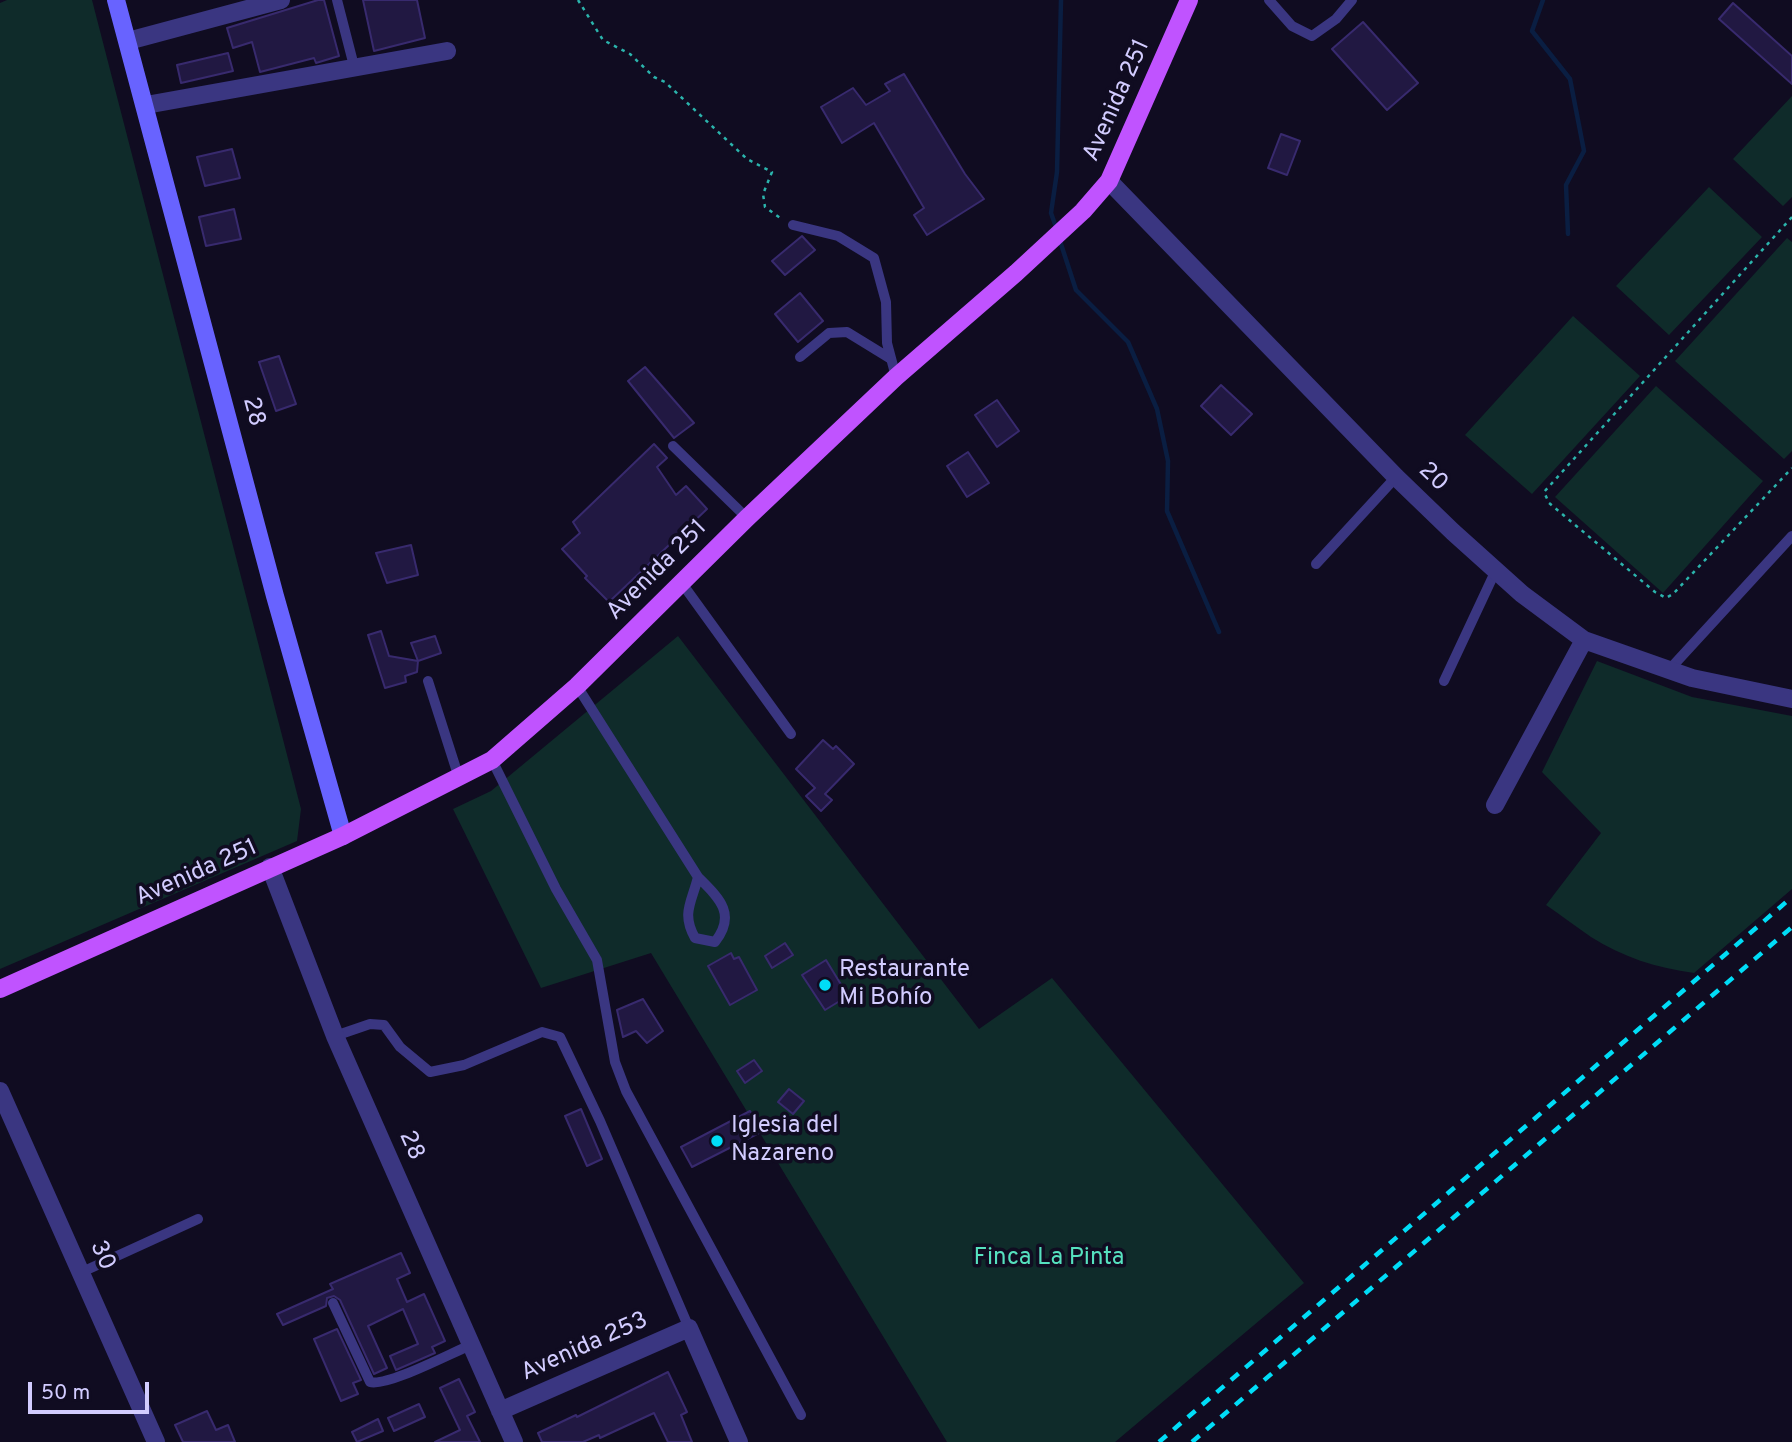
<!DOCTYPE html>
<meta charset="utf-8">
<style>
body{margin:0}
#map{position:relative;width:1792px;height:1442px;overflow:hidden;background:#100c21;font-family:Overpass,sans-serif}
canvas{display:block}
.scale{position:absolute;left:28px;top:1382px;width:121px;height:32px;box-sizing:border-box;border:4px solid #d2ccff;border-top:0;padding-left:9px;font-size:21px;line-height:24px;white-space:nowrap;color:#d2ccff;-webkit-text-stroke:5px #100c21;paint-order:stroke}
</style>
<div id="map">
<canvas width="1792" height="1442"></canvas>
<div class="scale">50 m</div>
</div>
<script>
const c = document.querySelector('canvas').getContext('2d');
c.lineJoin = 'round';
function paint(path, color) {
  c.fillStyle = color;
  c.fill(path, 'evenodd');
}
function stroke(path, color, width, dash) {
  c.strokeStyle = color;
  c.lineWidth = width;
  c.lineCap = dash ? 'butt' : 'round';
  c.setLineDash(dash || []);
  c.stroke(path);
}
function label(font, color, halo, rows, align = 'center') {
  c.font = font + ' Overpass,sans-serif';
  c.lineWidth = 7;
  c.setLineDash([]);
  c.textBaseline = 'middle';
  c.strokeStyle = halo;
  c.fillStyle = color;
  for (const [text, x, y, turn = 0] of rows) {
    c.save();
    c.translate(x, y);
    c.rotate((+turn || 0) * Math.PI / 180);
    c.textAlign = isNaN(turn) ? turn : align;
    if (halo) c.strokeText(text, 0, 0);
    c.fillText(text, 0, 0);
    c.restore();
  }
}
const green = new Path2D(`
 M7,0H92L301,809L297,841L0,969V3Z
 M1792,96V197L1783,206L1733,159Z
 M1709,187L1762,237L1669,335L1616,286Z
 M1787,238L1792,242V451L1784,459L1675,361Z
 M1573,316L1640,376L1532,494L1465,435Z
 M1656,386L1763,481L1663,593L1555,497Z
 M678,636L979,1029L1052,978L1304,1283L1115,1442H947L651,953L541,988L453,809L491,791Z
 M1597,661L1692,697L1792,716V889L1694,973C1657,968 1622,957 1591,937C1575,926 1561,915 1546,905L1601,833L1542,772Z`);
const stream = new Path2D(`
 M1543,0L1532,31L1570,79L1584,151L1566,185L1568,234
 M1057,230L1051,213L1057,172L1061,0
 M1059,238L1076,290L1128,342L1157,409L1168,461L1167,511L1219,632`);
const building = new Path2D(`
 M318,0H324L339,56L316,63L314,58L260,72L252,42L233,48L227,28Z
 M363,0H417L425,38L374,51Z
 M1733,3L1792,56V84L1719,19Z
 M1363,22L1418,83L1387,110L1332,49Z
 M228,53L233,71L181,83L177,65Z
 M904,74L965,174L984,199L927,235L914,215L924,208L874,123L842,143L821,107L853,88L866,105L890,91L885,84Z
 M1281,134L1300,141L1287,175L1268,168Z
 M232,149L240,178L205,186L197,157Z
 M234,209L241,239L206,246L199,217Z
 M802,236L815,250L785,275L772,261Z
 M800,293L823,321L798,342L775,314Z
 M279,356L296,404L276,411L259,362Z
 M645,367L694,423L674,438L628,381Z
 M1221,385L1252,414L1231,435L1201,406Z
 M997,400L1019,431L997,447L975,415Z
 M654,444L667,458L657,467L676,495L686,486L707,509L609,602L585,578L587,576L562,549L580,533L573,522Z
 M968,452L989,483L967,497L947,466Z
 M411,545L418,575L387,583L376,553Z
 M381,631L389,656L418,661L417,672L405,676L406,682L385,688L368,635Z
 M435,636L441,653L418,661L411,643Z
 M823,740L833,749L836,746L854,764L825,794L832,800L821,811L806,796L815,788L796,769Z
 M785,943L793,955L772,968L765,956Z
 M731,953L734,959L739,957L757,990L730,1005L708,966Z
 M826,960L848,996L825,1010L802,975Z
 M643,999L663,1031L647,1043L636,1031L623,1037L617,1010Z
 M754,1060L762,1071L745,1083L737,1071Z
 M789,1089L804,1101L793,1114L778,1102Z
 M581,1109L602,1159L587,1166L565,1116Z
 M750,1111L761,1132L692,1167L681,1147Z
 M401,1253L410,1273L397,1279L407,1302L424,1294L445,1341L432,1347L435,1353L396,1370L390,1356L418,1344L403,1309L368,1326L387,1368L374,1374L340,1300L334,1296L327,1298L326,1306L283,1325L277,1314L333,1289L330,1284Z
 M337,1329L361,1380L353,1383L358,1394L341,1401L314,1339Z
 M668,1372L687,1412L681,1415L692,1442H668L654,1413L600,1438L599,1435L583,1442H542L538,1433L576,1415L577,1417Z
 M459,1379L475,1412L467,1416L480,1442H435L460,1430L440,1388Z
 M419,1404L425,1417L394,1431L388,1418Z
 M207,1411L216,1430L228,1425L235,1442H183L175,1425Z
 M378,1419L383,1431L357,1442L352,1432Z`);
const path = new Path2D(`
 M578,0L603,40L630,54L654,77L665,82L747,159L772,172L763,194L765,207L783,220
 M1792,217L1544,492L1549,503L1655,592L1666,598L1673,594L1792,468`);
const lane = new Path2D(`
 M337,0L354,66
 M1269,0L1292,26L1312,36L1336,19L1352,0
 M793,225L838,236L874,258L886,302L887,343L896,377
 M800,357L829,333L847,332L891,359
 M673,446L747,518
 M1316,564L1396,477
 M681,582L791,734
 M1669,670L1792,536
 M428,681L459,778
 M1444,681L1496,570
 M577,686L698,877C719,898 737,914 715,942L695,938C681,913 692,902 698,877
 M492,760L556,889L597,960L615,1062L626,1091L801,1415
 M335,1036L370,1024L384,1025L400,1047L430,1072L464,1065L542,1032L560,1037L600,1121L689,1328
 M82,1272L198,1219
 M333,1303L370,1382C387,1387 451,1353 471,1345`);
const street = new Path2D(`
 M128,41L281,0
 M146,105L447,51
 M1109,181L1396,477L1453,532L1522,594L1584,640L1692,678L1792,699
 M1495,805L1584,640
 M270,867L335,1036L514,1442
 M0,1091L156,1442
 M500,1411L689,1328L739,1442`);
const secondary = new Path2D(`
 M116,0L275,596L343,836`);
const primary = new Path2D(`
 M0,989L343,836L492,760L577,686L747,518L896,377L1016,273L1083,211L1109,181L1189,0`);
const rail = new Path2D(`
 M1159,1442L1792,897
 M1192,1442L1792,927`);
const markers = [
 [825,985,7,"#00ddf7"],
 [717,1141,7,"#00ddf7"]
];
const streetNames = [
 ["Avenida 251",1118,101,-66],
 ["28",252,412,75],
 ["20",1432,478,44],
 ["Avenida 251",658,571,-45],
 ["Avenida 251",197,874,-24],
 ["28",410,1146,66],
 ["30",101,1256,66],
 ["Avenida 253",585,1348,-24]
];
const poiNames = [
 ["Restaurante",839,971],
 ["Mi Bohío",839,999],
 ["Iglesia del",731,1127],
 ["Nazareno",731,1155]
];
const parkNames = [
 ["Finca La Pinta",1049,1259]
];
paint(green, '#0f2b2a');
stroke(stream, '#0a1e42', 4.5);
paint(building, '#211842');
stroke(building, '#382a6e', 2);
stroke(path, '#2bb4ac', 2.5, [3.5, 5]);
stroke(lane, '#3a3681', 10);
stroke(street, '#3a3681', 18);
stroke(secondary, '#6863ff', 18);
stroke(primary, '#c053ff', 18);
stroke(rail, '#00ddf7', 4.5, [10, 9]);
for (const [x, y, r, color] of markers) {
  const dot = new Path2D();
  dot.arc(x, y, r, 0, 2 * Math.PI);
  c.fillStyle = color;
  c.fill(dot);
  stroke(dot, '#100c21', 2.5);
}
label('24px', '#d2ccff', '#100c21', streetNames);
label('24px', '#d2ccff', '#100c21', poiNames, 'left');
label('24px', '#56e1bf', '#100c21', parkNames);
</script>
